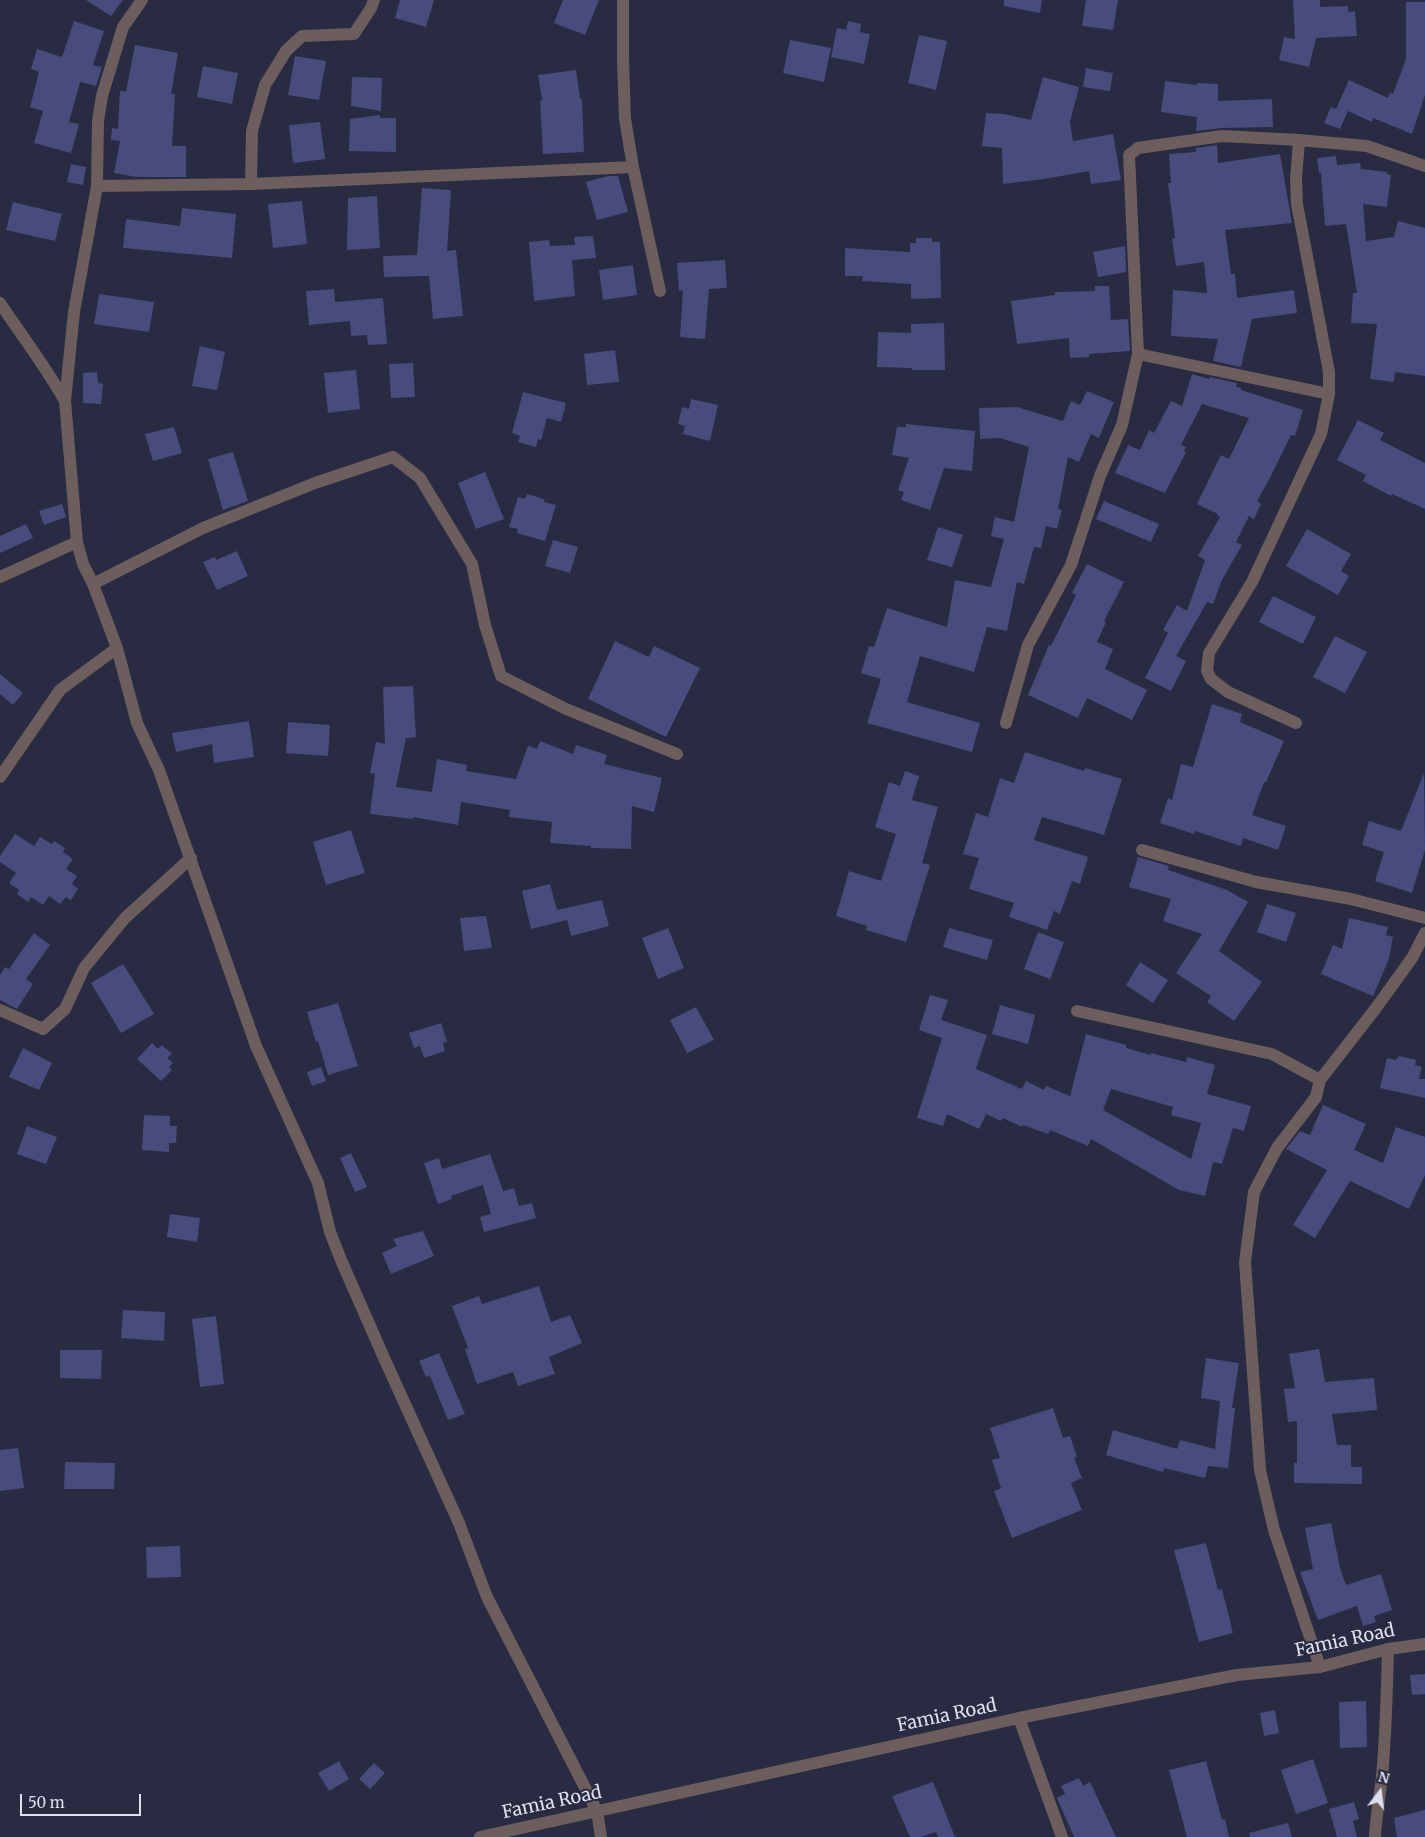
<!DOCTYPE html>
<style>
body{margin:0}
#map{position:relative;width:1425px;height:1837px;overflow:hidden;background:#282b41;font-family:Merriweather,serif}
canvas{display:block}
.north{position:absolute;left:1355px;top:1767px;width:50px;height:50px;-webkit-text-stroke:4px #282b41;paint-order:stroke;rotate:15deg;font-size:14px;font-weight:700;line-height:20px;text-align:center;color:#dddfee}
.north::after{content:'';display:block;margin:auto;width:18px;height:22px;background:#dddfee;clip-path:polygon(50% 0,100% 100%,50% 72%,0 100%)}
.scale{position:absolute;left:20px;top:1794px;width:121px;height:22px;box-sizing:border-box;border:2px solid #dddfee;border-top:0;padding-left:6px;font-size:15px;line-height:18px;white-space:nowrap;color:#dddfee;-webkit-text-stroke:4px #282b41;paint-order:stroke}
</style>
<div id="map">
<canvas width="1425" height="1837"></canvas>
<div class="north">N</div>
<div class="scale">50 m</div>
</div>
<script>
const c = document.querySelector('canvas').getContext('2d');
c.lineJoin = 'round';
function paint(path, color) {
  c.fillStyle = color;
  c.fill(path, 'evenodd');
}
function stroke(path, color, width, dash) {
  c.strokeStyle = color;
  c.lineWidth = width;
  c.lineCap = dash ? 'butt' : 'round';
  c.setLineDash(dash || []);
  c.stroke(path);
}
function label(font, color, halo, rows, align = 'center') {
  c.font = font + ' Merriweather,serif';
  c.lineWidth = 4;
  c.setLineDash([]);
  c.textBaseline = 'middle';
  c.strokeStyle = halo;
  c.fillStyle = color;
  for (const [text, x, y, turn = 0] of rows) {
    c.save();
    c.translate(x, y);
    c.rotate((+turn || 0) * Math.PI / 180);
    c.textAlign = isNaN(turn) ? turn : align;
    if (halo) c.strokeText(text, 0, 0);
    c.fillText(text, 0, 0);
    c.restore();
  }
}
const building = new Path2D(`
 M86,0H123L111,16Z
 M400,0H434L426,27L395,18Z
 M563,0H599L585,35L554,23Z
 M1004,0H1042L1040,13L1004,6Z
 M1086,0H1118L1113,30L1082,26Z
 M1293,0H1320V7L1348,6V12L1355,11L1357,36L1316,38L1309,67L1279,60L1284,37L1295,39Z
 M1406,2H1425V95L1412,134L1373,118L1372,122L1348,111L1340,129L1324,123L1331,107L1336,109L1349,80L1388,98L1390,93L1393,94L1406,59Z
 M74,21L104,31L93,65L102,67L96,86L80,82L69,122L79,124L71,153L34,143L43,111L30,107L39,72L31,69L37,49L62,57Z
 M848,21L861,24L860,32L870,34L864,64L831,57L837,28L846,30Z
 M919,35L947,41L936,90L908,83Z
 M790,40L831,48L824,82L783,73Z
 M135,45L178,53L171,94H175L172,146H186V177H137L114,173L120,141L111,140L112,128L118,129L120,91H126Z
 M295,56L326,61L319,100L288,95Z
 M203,66L238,73L232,104L197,97Z
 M1086,68L1113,73L1110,91L1083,87Z
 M576,70L580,99H582L584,152L543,154L540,101L542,100L538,75Z
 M352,77L382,78L381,111L351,106Z
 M1043,77L1079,87L1070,122L1073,141L1113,134L1121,180L1091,184L1089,171L1044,179L1003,184L1002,148L982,146L986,113L1004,114L1031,120Z
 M1165,81L1197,85V83L1218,84V101L1272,99L1273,127L1221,128L1196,131L1197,117L1161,112Z
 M380,115V118H396V152L349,151L350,119Z
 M320,122L325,159L293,163L289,125Z
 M1217,145L1218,163L1280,154L1292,223L1225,230L1231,274H1235L1237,298L1294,290L1297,313L1252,319L1241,367L1213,361L1218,339L1171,336L1173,290L1207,293L1204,262L1176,266L1172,239L1175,238L1168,183H1171L1169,154L1196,152V148Z
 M1336,156L1337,165L1360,163L1361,169L1387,172V174L1391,175L1387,207L1363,204L1366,241L1394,237L1398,221L1425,228V376L1395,372L1394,382L1370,379L1377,324L1351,323L1353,293H1357L1346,224L1325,226L1321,173H1319L1317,158Z
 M71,164L86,167L83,185L67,182Z
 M608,176H618L628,212L597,220L586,182Z
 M422,188L451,190L447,251L456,250L463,316L433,319L429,276L384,277L383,256L417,255Z
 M377,196L380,248L347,250L348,198Z
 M302,201L307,244L273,248L268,204Z
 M13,202L62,214L55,241L6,230Z
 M182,208L236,214L232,258L123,248L126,219L180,226Z
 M593,236L596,258L572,260L575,296L534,301L529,242L549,240L550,246L575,245L574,237Z
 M916,238H932V242H940L941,298L911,299V284L862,281L863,276H845V248L910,252V243H916Z
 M1125,246L1126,272L1098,277L1093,252Z
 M725,260L727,288L709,289L705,339L680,337L683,290L679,291L677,263Z
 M633,265L637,295L603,300L599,270Z
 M1095,286H1109L1111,320L1128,319L1130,351L1089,354V357L1070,358L1069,338L1017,344L1011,301L1055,295V292L1095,291Z
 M334,289L335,302L383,298L387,344L368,345L367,335L351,336L350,321L309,325L306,291Z
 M99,294L154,302L149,332L94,324Z
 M944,323L945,370H912V368L877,367L878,332L911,333V324Z
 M200,346L225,352L217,390L192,386Z
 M615,350L619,382L587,385L584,354Z
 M413,363L415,397L391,398L389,364Z
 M356,370L360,409L328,413L324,373Z
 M97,372L98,383L103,384L101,404L83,403V373Z
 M1192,374L1209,379L1210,377L1237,383L1236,387L1241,388V390L1303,410L1295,436L1291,435L1271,476L1257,501L1261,504L1254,519L1249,516L1236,542L1242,545L1222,580L1213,604L1207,602L1176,656L1186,661L1171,691L1145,678L1168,633L1163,630L1177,605L1187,611L1205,560L1198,556L1220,517L1217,515L1218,514L1197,504L1221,455L1229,459L1249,418L1202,404L1181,445L1186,447L1184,451L1186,452L1165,493L1115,473L1128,445L1140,450L1149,430L1154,433L1171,401L1182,406Z
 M1087,391L1114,402L1099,438L1091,434L1079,462L1068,457L1058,509L1062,510L1057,529L1046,526L1041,548L1034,547L1024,584L1017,582L1007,631L987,627L974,672L920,656L907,702L980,723L972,752L867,723L881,679L861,673L869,646L874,647L887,608L947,627L955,580L991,587L1004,539L991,536L995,517L1014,522L1029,447L1000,438L980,439L979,408L1017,407L1063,421L1071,401L1080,405Z
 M523,392L566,403L561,422L547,418L541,440L538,439L536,447L518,442L520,436L512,433Z
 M691,399L718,405L710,441L683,434L685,426L678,424L682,407L689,409Z
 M1358,420L1384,433L1380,440L1425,463V509L1392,494L1391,496L1363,481L1366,475L1337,460Z
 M906,424L975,431L972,471L944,468L930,510L901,500L904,492L898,490L909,458L892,455L897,427H906Z
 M174,427L182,453L153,461L145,434Z
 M233,452L248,501L223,510L208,459Z
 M485,472L504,519L476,529L458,483Z
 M527,494L544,499V502L556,505L545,541L517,533L518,529L509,527L518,497L525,499Z
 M1104,501L1159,524L1151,542L1096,519Z
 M62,504L66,517L44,525L39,511Z
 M26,524L33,538L0,553V536Z
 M938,527L963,535L952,567L927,560Z
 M1307,529L1351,554L1341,571L1349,576L1338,595L1286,566Z
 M553,540L578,547L570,573L545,566Z
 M237,551L248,576L217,590L203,562L215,557L216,560Z
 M1087,564L1124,582L1104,621L1106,622L1097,642L1113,649L1105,669L1147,690L1132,720L1087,698L1078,718L1028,695L1049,645L1051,646L1076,595L1072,593Z
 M1273,596L1316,617L1303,644L1259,622Z
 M1335,636L1367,652L1345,693L1313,677Z
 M615,641L649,657L654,646L700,668L666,737L588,699Z
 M0,674L23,693L13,705L0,694Z
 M413,686L416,737L406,738L396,787L432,792L437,759L467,765L466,771L516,779L528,746L537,749L540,741L573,754L576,745L607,755L604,764L662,778L654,812L632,806L631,849L591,848V846L550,843L552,822L509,817L510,810L461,802L458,825L413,817V819L370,814L375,774L370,773L376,742L385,744L383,687Z
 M1212,704L1242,714L1240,722L1284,741L1266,782H1264L1252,815L1286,826L1278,850L1243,838L1241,846L1195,831L1194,834L1160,823L1168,798L1172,800L1181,764L1193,767Z
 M249,721L254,757L214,763L212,744L176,752L172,733Z
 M288,722L330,725L328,756L286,753Z
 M1025,752L1084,771L1085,768L1122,779L1104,835L1042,817L1034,840L1088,857L1080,884L1072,881L1060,914L1054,911L1047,930L1009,917L1014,903L969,889L979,858L963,854L976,813L988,817L1000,778L1014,783Z
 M905,771L919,776L912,800L938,807L922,863L930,865L906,942L866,930L867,926L836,916L849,871L881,881L896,834L875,827L889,782L900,786Z
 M1424,773L1425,850L1412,893L1375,881L1384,852L1362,845L1369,821L1401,831Z
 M351,830L365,873L326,885L313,842Z
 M15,834L34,846L40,837L52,844L54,841L65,848L63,852L73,859L66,869L77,876L72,884L78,889L71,900L66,897L60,904L49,896L43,905L31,897L28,902L17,894L19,890L9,883L16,873L0,862V856Z
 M1138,857L1169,866L1168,870L1227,890L1248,902L1219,951L1262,982L1234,1021L1207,1002L1211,996L1176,973L1202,934L1163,921L1171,899L1129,887Z
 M550,884L557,910L602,900L609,926L571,936L567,920L531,929L522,891Z
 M1267,904L1296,913L1286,942L1257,932Z
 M486,916L492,948L464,951L460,918Z
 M1349,918L1388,927L1386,935L1393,937L1389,959L1373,996L1321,974L1333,945L1342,949Z
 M668,928L684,968L658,979L642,938Z
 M949,928L993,940L987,960L943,947Z
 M1038,932L1064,942L1050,979L1024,969Z
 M34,933L50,945L26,979L33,984L17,1009L0,1000V975L5,967L9,969Z
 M1140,962L1168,980L1153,1003L1126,985Z
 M123,964L154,1014L121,1033L91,983Z
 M930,995L948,1000L941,1020L987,1035L976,1069L1022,1089L1026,1081L1044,1090L1046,1086L1070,1096L1086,1034L1126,1045V1048L1151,1055V1053L1186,1062L1187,1057L1215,1065L1207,1094L1251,1106L1244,1131L1233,1128L1222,1164L1213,1162L1205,1196L1179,1190L1091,1139L1088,1146L1050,1130L1048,1134L1023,1125L1022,1127L1003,1118L1001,1121L986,1114L979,1129L947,1114L943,1126L917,1118L942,1038L919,1030ZM1111,1089L1173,1107L1171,1115L1201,1123L1191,1159L1103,1110Z
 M338,1003L358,1066L328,1075L318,1041L316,1042L307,1012Z
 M1000,1005L1035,1015L1028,1044L992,1034Z
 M696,1007L714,1040L687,1053L670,1020Z
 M441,1023L447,1042L443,1043L445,1051L424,1058L420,1046L414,1048L409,1033Z
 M152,1043L158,1049L162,1045L172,1054L167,1058L173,1063L169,1067L172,1070L161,1081L137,1059Z
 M23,1048L52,1063L39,1090L9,1077Z
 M1399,1056L1416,1060L1415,1065L1422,1067L1419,1079H1425V1098L1380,1088L1387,1058L1396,1060Z
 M321,1067L326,1081L312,1086L307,1072Z
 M1323,1105L1366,1124L1354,1150L1383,1163L1396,1127L1425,1137V1175L1409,1209L1350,1181L1315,1238L1293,1225L1327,1170L1286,1149L1300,1131L1310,1135Z
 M144,1115L170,1116V1126H177L176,1143H169V1152L142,1150Z
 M27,1126L57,1137L46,1164L17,1154Z
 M351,1153L367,1187L355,1192L340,1158Z
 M490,1154L503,1191L514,1188L519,1206L532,1203L536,1218L484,1232L480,1217L491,1214L483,1185L451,1196L452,1199L438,1204L424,1163L439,1158L442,1169Z
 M170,1214L200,1218L197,1242L167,1237Z
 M423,1231L434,1256L391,1274L382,1253L397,1246L393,1239Z
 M539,1286L551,1322L570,1315L582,1343L549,1357L555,1374L518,1386L513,1372L477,1384L465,1349L468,1348L452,1306L479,1296L482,1304Z
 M123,1310L165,1312L164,1341L121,1338Z
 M216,1316L224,1384L200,1387L192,1319Z
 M1319,1349L1325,1382L1374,1378L1377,1410L1332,1414L1337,1445H1351V1467H1362V1484L1294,1483V1463H1297V1421L1288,1422L1284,1389L1295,1388L1289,1354Z
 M60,1350H102L101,1379L60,1378Z
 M439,1353L465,1414L448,1420L430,1376L426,1377L419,1361Z
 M1206,1358L1239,1363L1232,1408H1235L1228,1468L1208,1466L1205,1478L1164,1468L1163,1472L1106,1455L1113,1430L1177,1449L1180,1440L1215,1449L1220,1401L1201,1398Z
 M1053,1408L1063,1438L1070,1436L1077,1457L1074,1458L1082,1478L1071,1483L1082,1510L1012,1538L994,1491L1001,1488L992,1460L1000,1458L990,1428Z
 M18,1448L24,1488L0,1491V1450Z
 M65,1462L115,1463L114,1489H64Z
 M1331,1523L1340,1568L1346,1585L1381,1574L1392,1610L1374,1616L1376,1622L1363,1626L1357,1606L1318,1620L1300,1572L1313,1569L1305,1528Z
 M1206,1543L1218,1590L1222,1589L1233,1633L1199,1642L1174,1550Z
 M180,1546L181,1577L147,1578L146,1547Z
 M1425,1674V1694L1412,1695L1410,1675Z
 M1366,1701L1367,1747L1340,1748L1339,1702Z
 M1275,1710L1279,1733L1264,1736L1260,1713Z
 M1313,1759L1328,1803L1296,1814L1281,1770Z
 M339,1761L349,1779L329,1791L318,1773Z
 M1206,1761L1222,1820L1225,1819L1229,1837H1187L1169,1770Z
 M374,1763L385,1773L370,1789L359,1779Z
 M1079,1778L1083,1786L1090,1782L1116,1837H1074L1057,1798L1065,1794L1061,1786Z
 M933,1782L955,1837H938L936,1832L921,1837H910L892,1796Z
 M1354,1802L1359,1819L1353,1821L1357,1837H1337L1329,1809Z
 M1425,1810V1837H1397L1394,1818Z
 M1288,1823L1292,1837H1250L1249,1833Z`);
const minor = new Path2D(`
 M142,0L123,27L102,96L98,121L97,186L74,312L65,401L77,542L83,564L93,584L117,648L137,723L159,770L256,1046L318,1183L330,1232L341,1260L384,1358L459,1523L487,1597L597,1811L601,1837
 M623,0V61L625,119L633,167L660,291
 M251,184L252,131L265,85L286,51L302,36L354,34L371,8L374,0
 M97,186L251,184L633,167
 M0,303C22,336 46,367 65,401
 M1138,354L1329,394
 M0,577L77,542
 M93,584L203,528L315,483L393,457L420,478L472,564L485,625L501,676L566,709L677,754
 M1006,723L1028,645L1071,565L1100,476L1122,425L1138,354L1129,155L1138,148L1222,136L1299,140L1367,146L1425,166
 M1296,723L1228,692L1211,679L1207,671L1209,653L1252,582L1321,434L1329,394V372L1297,204L1296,180L1299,140
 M0,777L60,690L117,648
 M1142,850L1256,882L1351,899L1425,918
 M0,1010L43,1029L65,1009L84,968L125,918L191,858
 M1077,1011L1272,1054L1320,1080
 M1320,1667L1274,1530L1260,1470L1245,1262L1254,1192L1277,1148L1316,1097L1320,1080L1376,1008L1412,958L1425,933
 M1019,1718L1062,1837
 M480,1837L1019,1718L1237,1675L1320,1667L1388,1649L1425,1644
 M1375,1837C1376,1816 1380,1796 1382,1776C1386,1734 1387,1691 1388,1649`);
const streetNames = [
 ["Famia Road",1345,1641,-12],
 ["Famia Road",947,1716,-12],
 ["Famia Road",552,1803,-12]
];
paint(building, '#474c7c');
stroke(minor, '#6b5e5d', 12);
label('18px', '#dddfee', '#282b41', streetNames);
</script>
